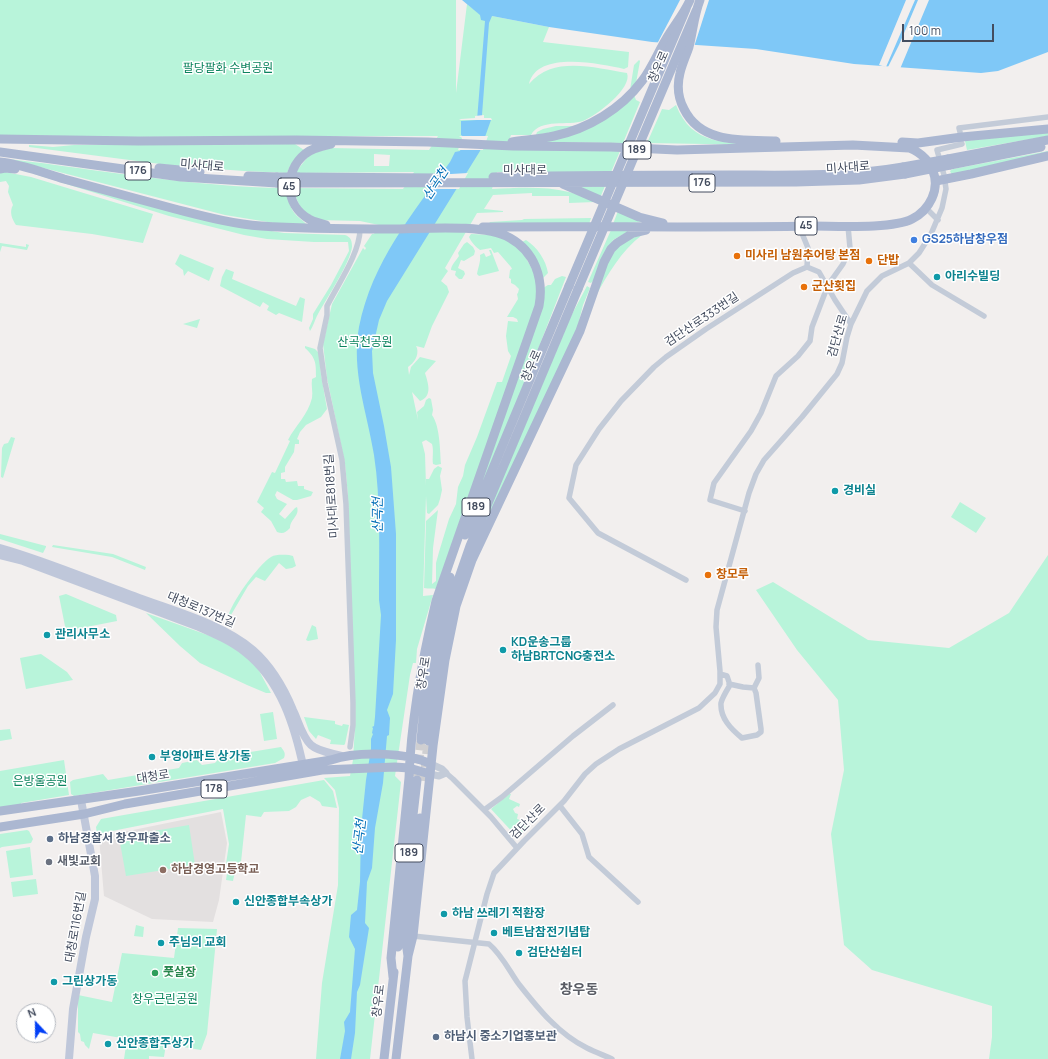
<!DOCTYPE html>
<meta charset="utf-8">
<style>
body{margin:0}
#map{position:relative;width:1048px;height:1059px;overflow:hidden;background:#f2efee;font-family:Manrope,sans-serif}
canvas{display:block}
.north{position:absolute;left:16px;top:1003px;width:40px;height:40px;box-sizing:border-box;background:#fff;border:1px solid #b4b8bf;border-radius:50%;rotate:338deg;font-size:11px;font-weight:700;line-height:16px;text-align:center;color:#444d5f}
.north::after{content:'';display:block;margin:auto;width:14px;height:18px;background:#0340f7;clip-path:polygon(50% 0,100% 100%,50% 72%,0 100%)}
.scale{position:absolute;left:902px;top:24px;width:92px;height:18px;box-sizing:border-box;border:2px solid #444d5f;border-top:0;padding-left:5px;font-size:12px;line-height:14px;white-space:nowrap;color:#444d5f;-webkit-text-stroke:3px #fff;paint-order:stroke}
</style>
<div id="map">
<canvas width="1048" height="1059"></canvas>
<div class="north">N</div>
<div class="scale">100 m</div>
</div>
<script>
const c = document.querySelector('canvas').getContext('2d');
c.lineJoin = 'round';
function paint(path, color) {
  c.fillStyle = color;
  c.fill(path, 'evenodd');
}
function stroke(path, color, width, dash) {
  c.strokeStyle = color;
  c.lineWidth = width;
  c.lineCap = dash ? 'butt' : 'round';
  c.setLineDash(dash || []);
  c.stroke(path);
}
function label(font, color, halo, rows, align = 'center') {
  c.font = font + ' Manrope,"Noto Sans KR",sans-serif';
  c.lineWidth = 3;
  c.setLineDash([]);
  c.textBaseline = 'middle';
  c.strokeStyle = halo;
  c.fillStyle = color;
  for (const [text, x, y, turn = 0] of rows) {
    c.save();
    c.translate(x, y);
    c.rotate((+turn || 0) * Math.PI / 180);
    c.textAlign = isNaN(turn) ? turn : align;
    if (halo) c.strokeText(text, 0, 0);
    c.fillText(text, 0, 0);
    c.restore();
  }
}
const education = new Path2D(`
 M221,812L227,843L219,900L213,922L152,919L104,896L99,837Z`);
const green = new Path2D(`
 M0,0H456V93L467,4L481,15L492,16L549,27L543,42L629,52L628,67L624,69C600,64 537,50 529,84C553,55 595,68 627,73C633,88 596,116 583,121C569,126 540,118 531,135H511L506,149L620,151L612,170L611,172H497L492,189C517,188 544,186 569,192C578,194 587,198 595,202L569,203V196H532V193L493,195L484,209L503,211V212L477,213L445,268L448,271L441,281L447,286L449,292L432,326L424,348L416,346L417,348C419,356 414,363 408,367L409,375L411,367L420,357L436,361L425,373C428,383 433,396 420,401L412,392L418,420L417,412L424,406L426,400L429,398L431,399L433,410L432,415C440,426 440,450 441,464L436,465L433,464C432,457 434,451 432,444L426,440L422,442L425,454L426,486V479H429L434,469L438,466L442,468L440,476L442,490L440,499L438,505L429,514L427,513L426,496L423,596L433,595L417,649L416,663H413L410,675L395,776L401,782L370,1059H316L322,983L338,885L339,808L335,790L324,778L350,776L353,760L355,726L348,496L345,464L327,378L323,344L332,304L363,248L365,250L366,248L364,246L372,234H374L379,225L360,221L318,220L301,209L292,188L403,189L414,172L295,173L310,154L331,148L429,150L438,136L116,137L0,135ZM374,154L390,155L389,166H374Z
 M639,60L640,61L636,83L630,90L634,65Z
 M634,95L636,100L640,102L623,143L539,142L563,137Z
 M676,105C692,146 726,142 763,145L647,143L662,109L669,110Z
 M556,126H576L559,131L536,135L537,132L543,129Z
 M1048,132V136L967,150L965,141Z
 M295,144L304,150L290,166L287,173L244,171L176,166L29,147V145L53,147L74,145Z
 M1048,151V155L952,175L950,171L953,169Z
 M9,159C101,170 193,187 286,188C288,198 289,208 297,216C300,219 304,221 306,224H280L225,215Z
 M0,171L31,177L153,214L143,243L92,234L16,225C12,219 9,212 13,205L8,192L9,186L6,181L0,182Z
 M31,173L246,227L284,233L345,235C351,237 352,241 352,247C350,263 327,298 318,314C315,319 314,325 310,331L309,328L313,319V314L331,285L349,251L348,242H314L267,239L244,235L169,216Z
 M605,186L600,198L581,187H582Z
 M618,211L642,222L613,224Z
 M591,218L589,224L488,225L490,222L522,220L524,219Z
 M611,230L629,231L613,240L593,281L591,283L588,282Z
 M471,234L494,235L506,239L521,249L537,278L536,304L436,589C432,588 429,589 424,588L426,521L438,510L433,548L432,584L436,581V563L439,552L449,519L456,504L458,487L463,476L465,465L477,437L497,382H502L511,356L508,351L506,336L508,321L518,322L517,319L513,317H507L518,299L517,294L518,293L519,289L515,285L511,283V279L509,278L510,270L512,269L511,267L498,252L494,253L491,248L480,250C476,247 471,242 469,237Z
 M642,235C621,251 608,274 595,297L608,259L624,240Z
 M526,240C537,247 546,260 548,273L543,278L522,242Z
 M467,242L473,247L475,251L474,255L464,261L461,260L458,268L464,271L465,274L462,279H459L455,275L456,271L451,270C451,265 456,261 459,256L458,253L464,244Z
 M0,243L26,247V244L29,245L27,250L2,246L0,252Z
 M489,250H491L499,271L479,276L477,274C478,268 481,261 480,255L484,253L486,257L491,255Z
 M180,254L214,268L209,281L188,271L184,276L183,270L175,264Z
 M226,269L234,272L232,279L296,306L300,297L305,299L302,322L279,313L276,315L267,310L269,306L263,302L260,307L220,286L222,277Z
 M562,276L566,277L537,352L483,483L481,484L543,288L548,285H551L555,279Z
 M587,286L590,288L583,305L577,329L485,523V520L571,316Z
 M200,319L197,328L183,324Z
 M305,346L315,349L319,353L321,374L327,409L321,417L306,425L300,432L297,439L299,440V444H295L294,452L285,467V472L281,473V479H285L286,482L297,481L298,486H304V489L313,492L311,496L297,500H293L277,491L275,495L277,499L287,504L279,514L285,519L295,508L297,507C300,516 290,519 290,528C285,533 283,534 277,532L271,521L261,512L264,508L257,502L272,472L275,473L290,441L288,440C295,426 308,415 312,398C313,392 311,385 312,379L316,377C316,363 316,358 305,348Z
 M11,437L15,438L3,478L1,477L2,448L4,444L8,443Z
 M960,502L986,518L976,533L951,517Z
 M0,534L46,546V547L43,553L0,539Z
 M53,545L113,554L146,567L145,570L112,557L52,547Z
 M289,555L293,556L296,566L292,568L286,569L279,563L265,581L256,577L248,586L231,615L228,617C231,603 258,565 271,557C276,554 284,555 289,555Z
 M1048,555V1059H989L992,1037V1006L872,970L844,945L831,834L844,770L838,700L797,650L756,590L773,582L868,640L949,648L1009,613Z
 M66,594L116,615L117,621L66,631L59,596Z
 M146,613L230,643L256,665L271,693H266L247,685L200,663L180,646Z
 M312,625L316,627L318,639L308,641L306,640Z
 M41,654L67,672L73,680L26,689L20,658Z
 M273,712L277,739L264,741L260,714Z
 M304,717L335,721V724L342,726L343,724L349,725L345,744L344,745L330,744L331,740L318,735L316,739L309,731Z
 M10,729L12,739L0,741V730Z
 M281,747C284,751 286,753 284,758L275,763L74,796L71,794L70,782L73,780L103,774L108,780L179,768L182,763L197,760L202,765L215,763L220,757Z
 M64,760L69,795L21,803V805L0,808V771Z
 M324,780L333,791L337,808L322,806L320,802L310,796L301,800L296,807L289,811L264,812L261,817L246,815L241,862C237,867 232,865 226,864L229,844L223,809L97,834L96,827L101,819Z
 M509,794H511L509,799L520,804L519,807L517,806L513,809L515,813L518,814L517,819L527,822C525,828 524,834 517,837L491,809Z
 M189,825L195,865L126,876L119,837Z
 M27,830L29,831L33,839L31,843L2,847L0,848V834Z
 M30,847L33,875L10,878L6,851Z
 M228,866L236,867L233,881L226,880Z
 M36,879L38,894L13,897L11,882Z
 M136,925L144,927L143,937L134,936Z
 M178,928L217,929L207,1034L201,1050L166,1044L164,1057L149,1056V1059H124L127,1039L93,1033L89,1049L85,1045L84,1042L81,1041L80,1034L78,1032V995L112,1002L122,953L174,958Z`);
const water = new Path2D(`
 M462,0H1048V52L998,71L981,73L854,64L756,49L652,42L549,27L492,16L489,23L482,115V120H491L480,151L387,301L379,320L372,351L373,373L384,426L391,467L396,534V640L393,694L387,710L390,718L389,735L387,736L383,783L375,828L372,868L367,882L365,923L369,928L360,985L357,992L355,1033L351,1059H340L345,1031L344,1022L350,1012L355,949L349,937L351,915L357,910L360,882L361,829L366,780L371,749V739L373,734L372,733L373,728L372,727L374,726L375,717L381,615L379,600C379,553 381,500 374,455C367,412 351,371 359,327C372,262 412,214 450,162L455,152L460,151L464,137L461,135V121L477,120L485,21L481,20L480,15Z`);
const pier = new Path2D(`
 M680,0H709L694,47L657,44Z
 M906,0H915L886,67L879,65Z
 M918,0H929L900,69H887L899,45Z
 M484,115V118H491L492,120H459L461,119L475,118V116Z
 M459,136H488L483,150H456H458L462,138Z
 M439,173L451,174L468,173L459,189H427Z`);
const primaryTunnel = new Path2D(`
 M417,777L421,740
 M424,781L428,741`);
const minor = new Path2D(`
 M960,132L959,128L1048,117
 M927,209L938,220
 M799,226L808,248L807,267
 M909,263L932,285L984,316
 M745,511L710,500L714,483L751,431L761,413L776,376L798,356L810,341L812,327L828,285L843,264L850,248L848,226
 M686,580L598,533L569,498L576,465L599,429L621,401L654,367L666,357L706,329L793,273L807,267L819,272L835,300L851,324
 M720,674L727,676L730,685C727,690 722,698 721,703C720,718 731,729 742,738L757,735L761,732V729L756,693L754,688L743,687L729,684
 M754,688L759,678L758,665
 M350,747L353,725V703L346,504L342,460L325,383L320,348L327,315V306C338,284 360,253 360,229
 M446,773L453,779L491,817L517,848
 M560,806L582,834L589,857L638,902
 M484,810L502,797L573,736L613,705
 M413,936L489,944C501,954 509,970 518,983C537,1007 558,1034 587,1048C595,1052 603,1055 612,1059
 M472,1059L467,1017L465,981L487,894L494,873L524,841L564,801L585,774L596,764L619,749L699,708L715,693L720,684V671L716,627L717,610L749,493L756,474L764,460L802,417L837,374L842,363L847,337L851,324L867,291L882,276L909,263L919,253L931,234L942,208L946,189L944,175L937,150L962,144L961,142`);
const tertiary = new Path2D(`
 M430,774L439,776L446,773L442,769L431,764`);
const secondary = new Path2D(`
 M0,548C46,561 90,580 134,596C173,611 221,623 253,650C271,666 284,688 293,710C298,720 302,737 311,745C319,752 332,753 342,756
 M0,555L23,561L199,627C215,634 231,641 245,652C281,680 295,727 304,770
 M69,1059L73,1009L86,937L95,899V876L81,800`);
const primary = new Path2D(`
 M700,0C694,15 693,31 689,47C686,56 682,64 680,73C677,85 678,98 684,109C701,144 743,140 776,141
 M0,139L139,141L296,140L428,142L513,146L611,147L677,150L853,145L909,148
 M512,142C525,140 540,139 554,136C588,129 621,109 642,81C652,68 658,52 666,39C674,25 684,14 690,0
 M902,142L918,143L962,137L1048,129
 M0,152L181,177L277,183
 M948,159L1048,140
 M0,162C21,164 44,173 64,179C101,189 138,199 175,209C203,216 232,224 261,226C304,229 348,229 391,229C422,229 483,223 510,238C535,252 544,279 539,306L436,601C422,660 411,718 409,778L391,958L393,977
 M950,165L1041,147
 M159,168L200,172
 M0,169L5,168L15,169
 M248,176L277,177
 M298,177L441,178
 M493,177C573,175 652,175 731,175C788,175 846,177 903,167
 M936,181L971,174L1048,156
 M298,183L796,182L859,180L905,174
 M563,184L639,217L663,223
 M326,225C321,223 314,222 309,219C284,205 284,171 305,154C312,148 322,146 331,144
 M483,227C593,226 703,228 813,226C837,226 893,229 912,219C930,210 940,189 933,171C928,158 917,150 904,146
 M465,535L569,286
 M421,740C426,684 434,632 450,577
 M428,741L432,699L440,646L454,592L470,546L578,289
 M0,811L139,791L331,760C357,751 406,752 431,764
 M0,827L84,814L125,804L322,770L395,767L409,768L430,774
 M398,947L417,780
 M408,956L413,936L433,746L445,660L456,606L472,560L580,331L604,262L611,249L617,243L633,233L646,230
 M384,1059L394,972
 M396,1059L408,956L406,942L420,818`);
const primaryBridge = new Path2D(`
 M903,167L948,159
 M905,174L950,165
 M277,177H298
 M277,183H298
 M569,286L686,9
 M578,289L696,11`);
const markers = [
 [914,240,4,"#3f7fe0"],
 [737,256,4,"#e8710a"],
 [869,261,4,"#e8710a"],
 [937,277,4,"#0f9aa8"],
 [804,287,4,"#e8710a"],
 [835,491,4,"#0f9aa8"],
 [708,575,4,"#e8710a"],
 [47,635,4,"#0f9aa8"],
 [503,650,4,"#0f9aa8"],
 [152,757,4,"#0f9aa8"],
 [50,839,4,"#5c6f8a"],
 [49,862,4,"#6b7280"],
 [163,870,4,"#8d6e63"],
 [236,902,4,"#0f9aa8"],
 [444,914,4,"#0f9aa8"],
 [494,933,4,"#0f9aa8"],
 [161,943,4,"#0f9aa8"],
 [519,953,4,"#0f9aa8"],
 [155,973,4,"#2e9e5b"],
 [54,982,4,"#0f9aa8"],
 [436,1037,4,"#5c6f8a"],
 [108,1044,4,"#0f9aa8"]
];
const shields = [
 [637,150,28],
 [138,171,26],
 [702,183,26],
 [289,187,22],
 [806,226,22],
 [476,507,28],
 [214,789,26],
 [409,853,28]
];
const shieldNames = [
 ["189",637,150],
 ["176",138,171],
 ["176",702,183],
 ["45",289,187],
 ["45",806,226],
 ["189",476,507],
 ["178",214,789],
 ["189",409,853]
];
const streetNames = [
 ["창우로",659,67,-67],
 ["미사대로",202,166,5],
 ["미사대로",848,168,-4],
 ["미사대로",525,171],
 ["검단산로333번길",702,320,-34],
 ["검단산로",838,336,-74],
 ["창우로",532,366,-67],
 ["미사대로818번길",332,496,-94],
 ["대청로137번길",201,610,23],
 ["창우로",424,673,-81],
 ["대청로",153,777,-9],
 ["검단산로",528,822,-45],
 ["대청로116번길",76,927,-80],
 ["창우로",379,1001,-84]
];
const parkNames = [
 ["팔당팔화 수변공원",228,69],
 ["산곡천공원",365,343],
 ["은방울공원",40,782],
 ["창우근린공원",165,1000]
];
const shopNames = [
 ["GS25하남창우점",922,240]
];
const foodNames = [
 ["미사리 남원추어탕 본점",745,256],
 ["단밥",877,261],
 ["군산횟집",812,287],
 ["창모루",716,575]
];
const cultureNames = [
 ["아리수빌딩",945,277],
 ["경비실",843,491],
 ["관리사무소",55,635],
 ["KD운송그룹",511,643],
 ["하남BRTCNG충전소",511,657],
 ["부영아파트 상가동",160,757],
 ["신안종합부속상가",244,902],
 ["하남 쓰레기 적환장",452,914],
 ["베트남참전기념탑",502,933],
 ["주님의 교회",169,943],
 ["검단산쉼터",527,953],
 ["그린상가동",62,982],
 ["신안종합주상가",116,1044]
];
const serviceNames = [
 ["하남경찰서 창우파출소",58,839],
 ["하남시 중소기업홍보관",444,1037]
];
const worshipNames = [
 ["새빛교회",57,862]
];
const educationNames = [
 ["하남경영고등학교",171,870]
];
const leisureNames = [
 ["풋살장",163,973]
];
const waterNames = [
 ["산곡천",436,184,-57],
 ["산곡천",378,515,-90],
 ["산곡천",360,837,-84]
];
const quarterNames = [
 ["창우동",579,990]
];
paint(education, '#e3e0e0');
paint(green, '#b8f4da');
paint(water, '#7fc8f7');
paint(pier, '#f2efee');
stroke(primaryTunnel, '#cfcfd1', 9, [9, 4.5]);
stroke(minor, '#c3cbd8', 5.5);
stroke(tertiary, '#c3cbd8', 7);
stroke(secondary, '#bfc7da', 8);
stroke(primary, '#abb7d1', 9);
stroke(primaryBridge, '#abb7d1', 9);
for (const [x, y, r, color] of markers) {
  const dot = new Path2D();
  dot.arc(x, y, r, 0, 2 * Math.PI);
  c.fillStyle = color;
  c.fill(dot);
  stroke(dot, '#fff', 1.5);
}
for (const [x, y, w] of shields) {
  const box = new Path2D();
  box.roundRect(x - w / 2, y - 9, w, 18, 3);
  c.fillStyle = '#fff';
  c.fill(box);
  stroke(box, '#444d5f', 1);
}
label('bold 11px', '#444d5f', null, shieldNames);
label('12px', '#444d5f', '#fff', streetNames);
label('12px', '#0c845e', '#fff', parkNames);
label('bold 12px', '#366cbe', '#fff', shopNames, 'left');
label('bold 12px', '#c56008', '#fff', foodNames, 'left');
label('bold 12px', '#0d838f', '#fff', cultureNames, 'left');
label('bold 12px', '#4e5e75', '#fff', serviceNames, 'left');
label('bold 12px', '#5b616d', '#fff', worshipNames, 'left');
label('bold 12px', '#785e54', '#fff', educationNames, 'left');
label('bold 12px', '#27864d', '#fff', leisureNames, 'left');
label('italic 13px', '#006eb6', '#fff', waterNames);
label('bold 14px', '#5a5d65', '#fff', quarterNames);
</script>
